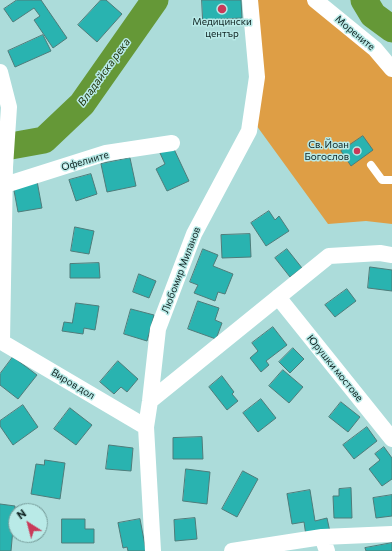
<!DOCTYPE html>
<meta charset="utf-8">
<style>
body{margin:0}
#map{position:relative;width:392px;height:551px;overflow:hidden;background:#acdcda;font-family:Commissioner,sans-serif}
canvas{display:block}
.north{position:absolute;left:8px;top:503px;width:40px;height:40px;box-sizing:border-box;background:#b9eae7;border:1px solid #759a98;border-radius:50%;rotate:324deg;font-size:11px;font-weight:700;line-height:16px;text-align:center;color:#0f2322}
.north::after{content:'';display:block;margin:auto;width:14px;height:18px;background:#c93a59;clip-path:polygon(50% 0,100% 100%,50% 72%,0 100%)}
</style>
<div id="map">
<canvas width="392" height="551"></canvas>
<div class="north">N</div>
</div>
<script>
const c = document.querySelector('canvas').getContext('2d');
c.lineJoin = 'round';
function paint(path, color) {
  c.fillStyle = color;
  c.fill(path, 'evenodd');
}
function stroke(path, color, width, dash) {
  c.strokeStyle = color;
  c.lineWidth = width;
  c.lineCap = dash ? 'butt' : 'round';
  c.setLineDash(dash || []);
  c.stroke(path);
}
function label(font, color, halo, rows, align = 'center') {
  c.font = font + ' Commissioner,sans-serif';
  c.lineWidth = 3;
  c.setLineDash([]);
  c.textBaseline = 'middle';
  c.strokeStyle = halo;
  c.fillStyle = color;
  for (const [text, x, y, turn = 0] of rows) {
    c.save();
    c.translate(x, y);
    c.rotate((+turn || 0) * Math.PI / 180);
    c.textAlign = isNaN(turn) ? turn : align;
    if (halo) c.strokeText(text, 0, 0);
    c.fillText(text, 0, 0);
    c.restore();
  }
}
const green = new Path2D(`
 M250,0H315L392,69V224L366,221L328,224L251,118Z`);
const river = new Path2D(`
 M364,0L373,15L392,29
 M0,148L44,140L82,104L155,0`);
const building = new Path2D(`
 M17,0H41L67,38L53,48L34,20L40,16L34,8L13,22L4,9Z
 M101,0H106L122,14L97,42L78,25Z
 M202,0H241L242,18L203,20Z
 M43,35L51,51L15,67L8,51Z
 M363,136L373,150L351,166L341,151Z
 M173,147L189,181L167,191L156,169L165,164L160,153Z
 M130,158L136,186L107,192L101,164Z
 M91,174L97,194L76,201L69,180Z
 M37,181L42,208L18,212L13,185Z
 M269,211L275,220L279,216L289,231L266,246L251,223Z
 M75,227L94,231L89,254L71,251Z
 M250,234L251,257L222,258L221,235Z
 M203,249L218,255L213,266L233,274L225,294L218,292L215,301L194,293L198,285L190,282Z
 M287,249L302,268L290,277L275,258Z
 M99,263L100,278H70V264Z
 M370,267L392,270V291L368,288Z
 M139,274L156,281L149,298L133,292Z
 M347,289L356,301L335,317L325,305Z
 M198,301L219,308L215,320L222,323L216,339L188,329Z
 M76,303L99,306L95,330L84,328L83,334L62,331L64,322L72,323Z
 M131,309L154,315L147,341L124,334Z
 M273,327L287,345L266,361L269,365L261,372L250,358L258,351L252,343Z
 M293,348L304,359L290,373L279,362Z
 M13,357L37,375L18,399L0,385V374Z
 M118,361L138,379L127,392L121,387L114,394L100,382Z
 M283,370L303,387L289,403L269,386Z
 M222,376L234,392L232,394L238,401L227,410L209,387Z
 M261,399L276,418L258,432L243,413Z
 M341,402L360,417L348,432L329,417Z
 M23,405L38,427L13,445L0,426V421Z
 M70,408L92,425L76,445L54,429Z
 M367,427L377,441L354,459L343,445Z
 M202,437L203,459H173V438Z
 M109,445L133,448L131,471L106,469Z
 M384,447L392,458V479L382,486L369,469L380,460L375,454Z
 M45,460L65,463L60,499L31,494L36,464L44,465Z
 M186,469L210,472L207,504L183,501Z
 M243,471L258,479L237,517L222,509Z
 M351,488L352,518H334L333,496H339V489Z
 M310,490L315,521L327,518L330,532L306,536L304,522L292,524L287,494Z
 M392,495V516L376,518L373,498Z
 M0,504L15,506L11,551H0Z
 M195,518L197,539L175,541L174,520Z
 M62,519H85V529H94V543H62Z
 M140,519L146,551H128L127,547L123,548L118,523Z
 M392,543V551H366L365,548Z`);
const service = new Path2D(`
 M371,165L382,180H392`);
const minor = new Path2D(`
 M315,0L375,49L392,69
 M0,72L9,107L5,167L2,341
 M0,185H5L106,153L172,143
 M278,297L392,439
 M0,341L146,427
 M150,401L329,256L380,253L392,255
 M322,537L327,551
 M153,551L146,427L150,401L158,329L194,234L249,131L257,77L250,0
 M232,551L322,537L392,534`);
const markers = [
 [222,9,5,"#c93a59"],
 [357,151,4,"#c93a59"]
];
const poiNames = [
 ["Медицински",222,22],
 ["център",222,34],
 ["Св. Йоан",349,145,"right"],
 ["Богослов",349,157,"right"]
];
const streetNames = [
 ["Морените",355,33,40],
 ["Офелиите",85,161,-16],
 ["Любомир Миланов",181,270,-69],
 ["Юрушки мостове",335,368,51],
 ["Виров дол",73,384,31]
];
const waterNames = [
 ["Владайска река",104,72,-54]
];
paint(green, '#de9e45');
stroke(river, '#659837', 27);
paint(building, '#29b3b0');
stroke(building, '#4e7c7a', 1);
stroke(service, '#fff', 8);
stroke(minor, '#fff', 16);
for (const [x, y, r, color] of markers) {
  const dot = new Path2D();
  dot.arc(x, y, r, 0, 2 * Math.PI);
  c.fillStyle = color;
  c.fill(dot);
  stroke(dot, '#b9eae7', 1.5);
}
label('10px', '#0f2322', '#b9eae7', poiNames);
label('10px', '#0f2322', '#b9eae7', streetNames);
label('italic 11px', '#233810', '#b9eae7', waterNames);
</script>
